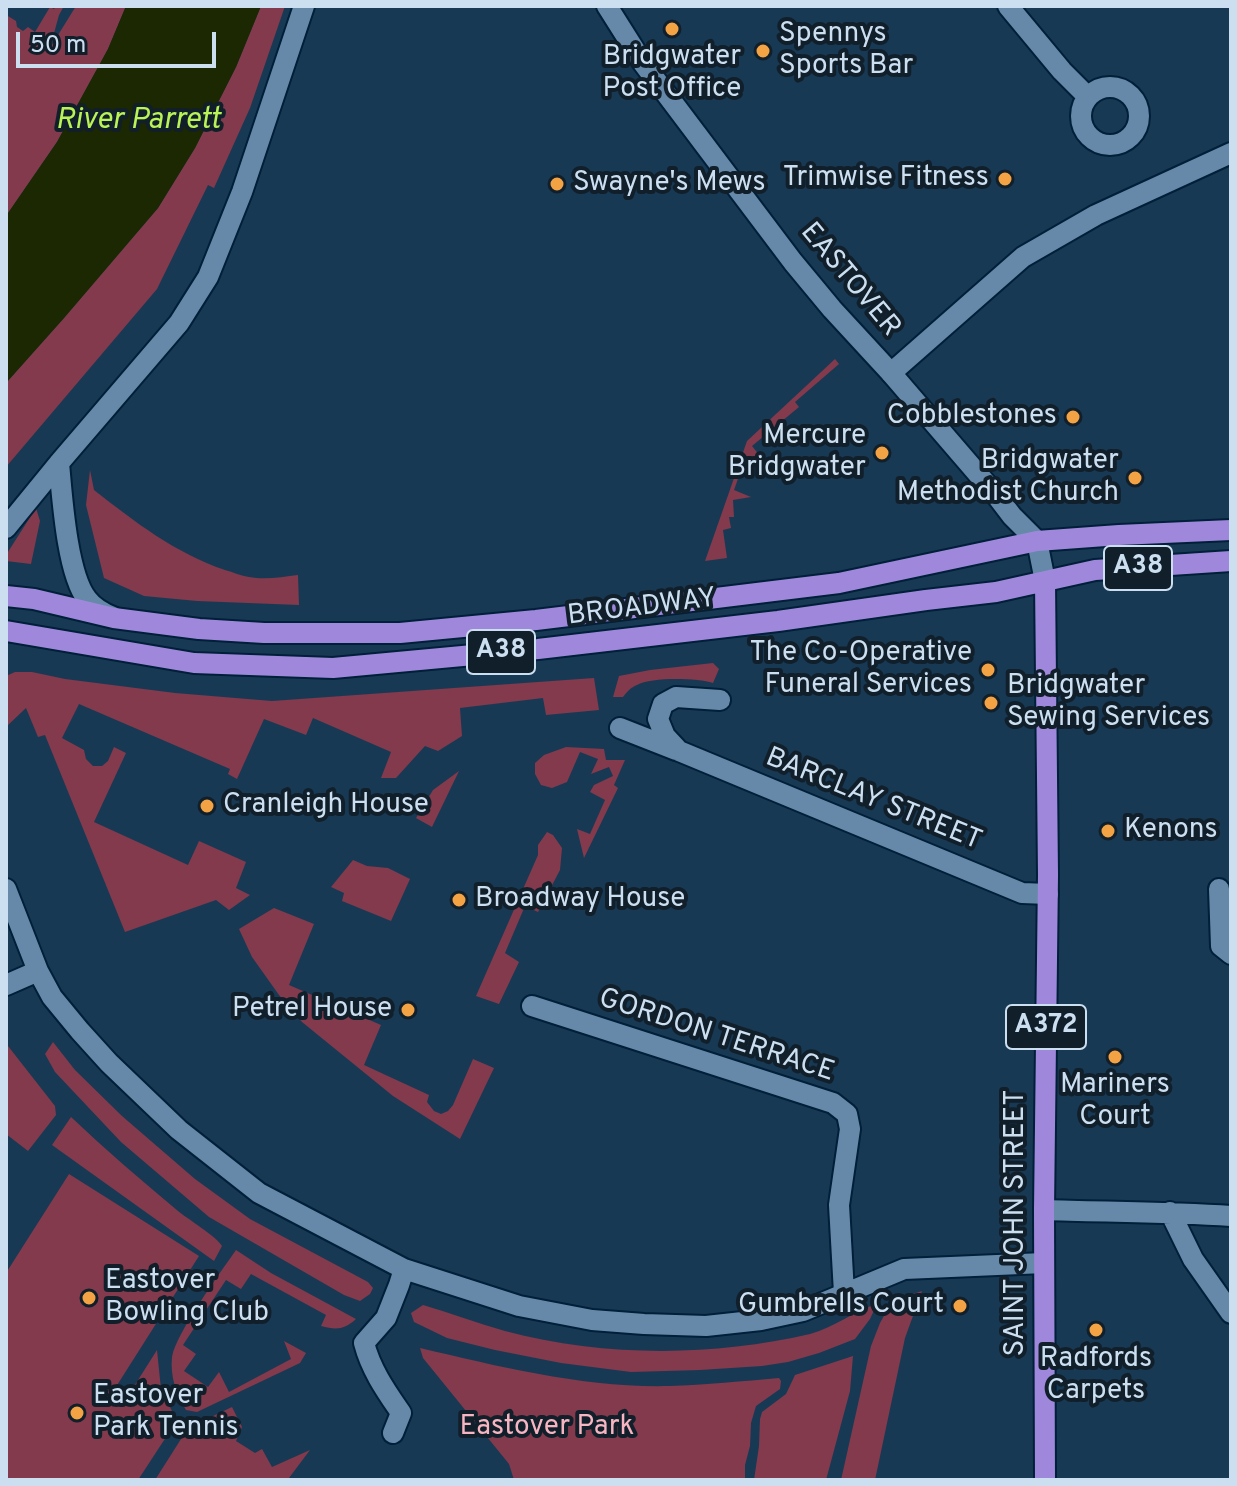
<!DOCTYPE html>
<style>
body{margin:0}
#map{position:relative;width:1237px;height:1486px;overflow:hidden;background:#183954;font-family:Overpass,sans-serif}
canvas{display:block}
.frame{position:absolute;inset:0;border:8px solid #ccdff0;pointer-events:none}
.scale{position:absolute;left:16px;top:32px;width:200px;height:36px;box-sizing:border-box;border:4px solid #ccdff0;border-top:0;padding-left:10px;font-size:24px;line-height:28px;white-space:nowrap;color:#ccdff0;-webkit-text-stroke:6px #111f2b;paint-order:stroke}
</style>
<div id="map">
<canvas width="1237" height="1486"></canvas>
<div class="frame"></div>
<div class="scale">50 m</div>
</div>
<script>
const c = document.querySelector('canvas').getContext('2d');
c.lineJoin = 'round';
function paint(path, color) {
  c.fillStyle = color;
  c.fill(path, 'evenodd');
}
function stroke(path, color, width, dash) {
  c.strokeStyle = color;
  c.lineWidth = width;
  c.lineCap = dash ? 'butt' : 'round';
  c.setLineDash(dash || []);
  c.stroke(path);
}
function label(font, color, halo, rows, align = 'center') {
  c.font = font + ' Overpass,sans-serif';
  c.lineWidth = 8;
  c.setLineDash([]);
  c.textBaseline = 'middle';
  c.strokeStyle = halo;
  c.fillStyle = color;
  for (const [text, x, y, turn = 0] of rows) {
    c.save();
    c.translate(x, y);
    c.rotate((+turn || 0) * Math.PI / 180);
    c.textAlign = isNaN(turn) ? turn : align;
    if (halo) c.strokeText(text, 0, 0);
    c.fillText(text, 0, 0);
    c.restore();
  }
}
const green = new Path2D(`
 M56,6H64L59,15L50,48L76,6H107L109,8L110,6H126L108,49L57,142L6,216V17L8,16L16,21L17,27L23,31L28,27L35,32L50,7L54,9Z
 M261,6H285L250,108L214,188L208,185L157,289L6,467V383L64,318L158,208L195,148L236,67Z
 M835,359L839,364L795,402L799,407L752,446L764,461L746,456L734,490L751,497L733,500L734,517H729L731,528L723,530L727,558L705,561L747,441Z
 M90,470L94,490C135,522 175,553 225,570C233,572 241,576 249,577C265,580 282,577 298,575L299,605L197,601L144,596L104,578L86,505Z
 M36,508L40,521L31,564L6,561V555Z
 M713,663L719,669L713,683C697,678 651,677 637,685C631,687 626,693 623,697H613L619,676L650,670Z
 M15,672H32L65,679L175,693L272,701L594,678L599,710L546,715L543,698L460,708L462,736L438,751L425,746L396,778H381L391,752L313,718L306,735L264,719L237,779L228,774L230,769L79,704L62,738L84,750L86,759L93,766H102L108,761L114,747L126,753L94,822L188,865L199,841L246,862L236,888L250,895L229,910L216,900L125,932L45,735L38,737L26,708L6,727V676Z
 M566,747L604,749L606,760H625L614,785L618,788L584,858L577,829L590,834L605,800L590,792L594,785L613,776L609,767L591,774L598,759L580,752L567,782L552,788L541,785L535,774V763L544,755Z
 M459,771L432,827L416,818L433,790Z
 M547,832L553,835L562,848L560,870L538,912L525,906L505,953L519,962L499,1004L476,996L538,855V845Z
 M353,860L367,866L388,868L410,879L391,921L342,901L344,893L331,887Z
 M274,908L314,924L289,985L381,1025L364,1065L429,1095L427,1102L434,1111L441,1114L448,1111L453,1105L473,1059L494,1068L460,1139L393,1096L302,1022L279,995L252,957L239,929Z
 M53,1042L75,1070L122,1116L195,1179L250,1219L368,1282L373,1288L370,1294L360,1301L344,1295L209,1217L121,1142L55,1072L45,1054Z
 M6,1046H8L55,1106L56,1115L28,1151L6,1134Z
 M71,1117C106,1150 142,1181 178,1211C189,1220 216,1236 222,1246L214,1261L52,1145Z
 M69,1174L199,1256L114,1390L126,1399L157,1350L161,1389L175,1417L172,1428L138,1480H6V1273Z
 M236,1250L271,1273L356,1319C344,1330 336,1330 321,1326L326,1315L251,1274L241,1289L226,1280L183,1345L196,1354L184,1371L208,1387L219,1372L229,1392L291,1359L284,1341L306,1353L300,1363L197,1412L186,1410C176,1394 170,1376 172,1357C176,1333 220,1273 236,1250Z
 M922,1291L905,1338L875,1480H841L871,1346L880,1323L890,1305L898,1299Z
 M877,1304L870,1319L855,1339L819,1353L788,1362L762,1366L700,1370L631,1372L561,1363L495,1350L447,1338L414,1322L411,1313L423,1305C450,1313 477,1323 505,1331C603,1357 711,1357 810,1334C833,1328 854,1311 877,1304Z
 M420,1348C501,1367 585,1388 669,1386C706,1385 743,1381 779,1378L781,1381L780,1389L756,1406L751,1423L750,1446L745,1465V1480H514L509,1464L423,1358Z
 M853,1356L850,1391L826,1480H754L759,1446L760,1419L762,1412L786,1394L795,1375Z
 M232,1407L242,1427L236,1441L255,1453L262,1449L272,1467L310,1450L289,1478L292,1480H155L188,1428Z`);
const water = new Path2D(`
 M126,6H261L236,67L195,148L158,208L64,318L6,383V216L57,142L108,49Z`);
const street = new Path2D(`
 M1008,6L1062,71L1088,97
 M1081 116a29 29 0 1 1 58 0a29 29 0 1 1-58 0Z
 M891,373L1023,257L1096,215L1231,153
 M720,700L676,697L663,704L658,719L665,736L679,751L1022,893L1048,894
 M620,728L676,750
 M6,889L38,971L52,997L80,1031L109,1063L179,1130L259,1193L404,1269L519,1306L592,1320L644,1324L706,1326L761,1320L803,1311L904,1269L1044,1263
 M1219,889L1221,946L1231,954
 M6,985L38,971
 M532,1006L833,1103L847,1114L850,1129L839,1205L844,1293
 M1044,1210C1106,1212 1169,1212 1231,1216
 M1170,1212L1193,1259L1231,1313
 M393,1433L401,1413C386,1391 371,1370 364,1343L386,1318L399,1285L404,1269`);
const secondary = new Path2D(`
 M607,6L643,63L793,262L832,309L891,373L996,495L1012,516L1037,541L1045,581
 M59,463C62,496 67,574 87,599C93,607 103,613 113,617
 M6,528L59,463L179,323L208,277L242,192L304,6`);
const primary = new Path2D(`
 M6,596L34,599L114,618L199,629L264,633H400L536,620L839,583L1037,541L1119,535L1231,530
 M6,631L194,663L333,668L538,649L778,621L926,600L996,592L1095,570L1231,561
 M1045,1480L1044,1210L1048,875L1045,581`);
const markers = [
 [672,29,8,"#f4a344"],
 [763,51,8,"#f4a344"],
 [1005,179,8,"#f4a344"],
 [557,184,8,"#f4a344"],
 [1073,417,8,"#f4a344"],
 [882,453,8,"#f4a344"],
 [1135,478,8,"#f4a344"],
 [988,670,8,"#f4a344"],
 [991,703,8,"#f4a344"],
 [207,806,8,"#f4a344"],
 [1108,831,8,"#f4a344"],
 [459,900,8,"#f4a344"],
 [408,1010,8,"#f4a344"],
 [1115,1057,8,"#f4a344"],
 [89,1298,8,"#f4a344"],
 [960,1306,8,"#f4a344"],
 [1096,1330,8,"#f4a344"],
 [77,1413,8,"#f4a344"]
];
const shields = [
 [1138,568,68],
 [501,652,68],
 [1046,1027,80]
];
const shieldNames = [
 ["A38",1138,568],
 ["A38",501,652],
 ["A372",1046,1027]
];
const poiNames = [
 ["Spennys",779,35],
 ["Sports Bar",779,67],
 ["Bridgwater",672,58,"center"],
 ["Post Office",672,90,"center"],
 ["Trimwise Fitness",989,179,"right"],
 ["Swayne's Mews",573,184],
 ["Cobblestones",1057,417,"right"],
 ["Mercure",866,437,"right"],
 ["Bridgwater",866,469,"right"],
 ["Bridgwater",1119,462,"right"],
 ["Methodist Church",1119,494,"right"],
 ["The Co-Operative",972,654,"right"],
 ["Funeral Services",972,686,"right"],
 ["Bridgwater",1007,687],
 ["Sewing Services",1007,719],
 ["Cranleigh House",223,806],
 ["Kenons",1124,831],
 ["Broadway House",475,900],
 ["Petrel House",392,1010,"right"],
 ["Mariners",1115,1086,"center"],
 ["Court",1115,1118,"center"],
 ["Eastover",105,1282],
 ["Bowling Club",105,1314],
 ["Gumbrells Court",944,1306,"right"],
 ["Radfords",1096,1360,"center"],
 ["Carpets",1096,1392,"center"],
 ["Eastover",93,1397],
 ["Park Tennis",93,1429]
];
const streetNames = [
 ["EASTOVER",849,281,50],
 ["BROADWAY",642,609,-7],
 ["BARCLAY STREET",873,801,22],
 ["GORDON TERRACE",716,1037,18],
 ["SAINT JOHN STREET",1017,1223,-90]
];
const parkNames = [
 ["Eastover Park",547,1428]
];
const waterNames = [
 ["River Parrett",138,122]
];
paint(green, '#823a4c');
paint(water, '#1b2801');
stroke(street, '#001f39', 24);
stroke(secondary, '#001f39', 24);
stroke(primary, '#001f39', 24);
stroke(street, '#6789a9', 20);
stroke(secondary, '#6789a9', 20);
stroke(primary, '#9f88db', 20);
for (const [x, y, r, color] of markers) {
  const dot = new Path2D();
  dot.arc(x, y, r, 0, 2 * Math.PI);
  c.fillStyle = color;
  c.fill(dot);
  stroke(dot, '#111f2b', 3);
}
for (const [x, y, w] of shields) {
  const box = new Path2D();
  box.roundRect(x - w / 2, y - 22, w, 44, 6);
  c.fillStyle = '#111f2b';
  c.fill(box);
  stroke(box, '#ccdff0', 2);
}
label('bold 26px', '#ccdff0', null, shieldNames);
label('28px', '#ccdff0', '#111f2b', poiNames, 'left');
label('28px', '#ccdff0', '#111f2b', streetNames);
label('28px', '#f6b5c0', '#111f2b', parkNames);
label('italic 30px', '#baf356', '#111f2b', waterNames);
</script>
